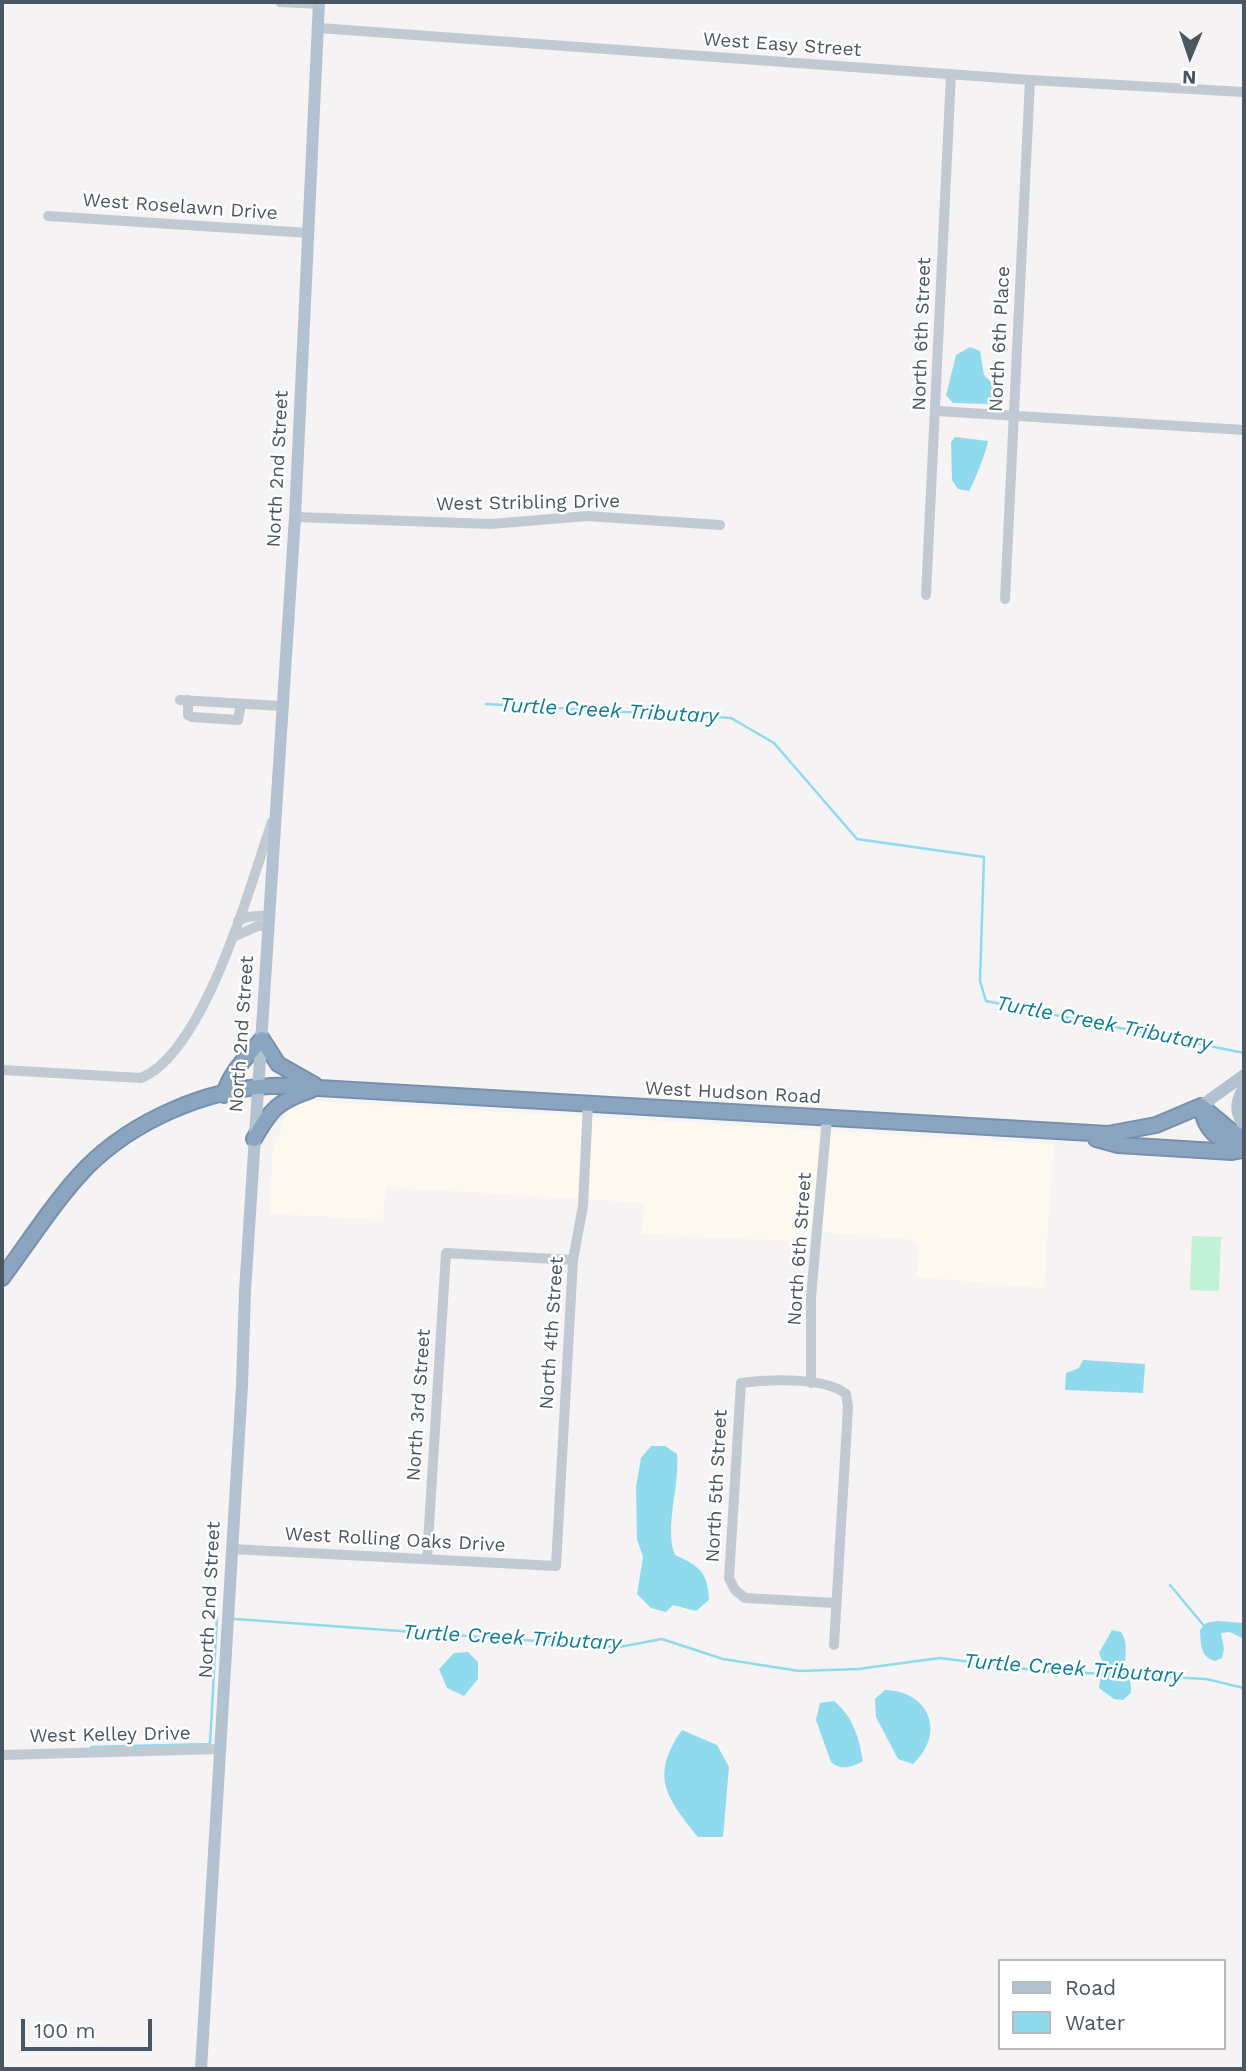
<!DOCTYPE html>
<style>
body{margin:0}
#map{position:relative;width:1246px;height:2071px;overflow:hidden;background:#f5f3f3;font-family:"Work Sans",sans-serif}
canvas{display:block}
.frame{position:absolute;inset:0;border:4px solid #4a5661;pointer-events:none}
.legend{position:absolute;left:998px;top:1959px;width:228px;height:91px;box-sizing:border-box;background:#fff;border:2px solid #b7bbc0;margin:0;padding:9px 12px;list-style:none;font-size:21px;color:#4a5661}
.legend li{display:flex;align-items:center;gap:14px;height:35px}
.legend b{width:35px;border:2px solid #b7bbc0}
.north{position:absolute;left:1155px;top:21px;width:70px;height:70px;-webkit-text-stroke:5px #fff;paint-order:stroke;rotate:182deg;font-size:19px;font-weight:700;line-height:28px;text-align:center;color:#4a5661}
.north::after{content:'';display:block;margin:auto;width:24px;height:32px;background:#4a5661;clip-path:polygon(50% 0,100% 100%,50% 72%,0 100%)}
.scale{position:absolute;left:21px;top:2019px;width:131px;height:32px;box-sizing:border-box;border:4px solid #4a5661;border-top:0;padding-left:9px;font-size:21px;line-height:24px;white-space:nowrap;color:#4a5661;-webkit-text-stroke:5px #fff;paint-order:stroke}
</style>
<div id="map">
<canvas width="1246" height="2071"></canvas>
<div class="frame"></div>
<ul class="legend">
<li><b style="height:9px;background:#b3c2d1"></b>Road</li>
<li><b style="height:19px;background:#90daee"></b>Water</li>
</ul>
<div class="north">N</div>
<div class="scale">100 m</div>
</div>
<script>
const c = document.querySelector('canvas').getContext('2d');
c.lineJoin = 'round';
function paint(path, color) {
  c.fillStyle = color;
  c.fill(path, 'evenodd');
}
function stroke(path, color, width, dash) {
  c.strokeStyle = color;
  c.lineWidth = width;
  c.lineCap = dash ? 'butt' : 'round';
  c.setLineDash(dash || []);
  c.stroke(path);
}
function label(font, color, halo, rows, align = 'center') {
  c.font = font + ' "Work Sans",sans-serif';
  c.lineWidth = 5;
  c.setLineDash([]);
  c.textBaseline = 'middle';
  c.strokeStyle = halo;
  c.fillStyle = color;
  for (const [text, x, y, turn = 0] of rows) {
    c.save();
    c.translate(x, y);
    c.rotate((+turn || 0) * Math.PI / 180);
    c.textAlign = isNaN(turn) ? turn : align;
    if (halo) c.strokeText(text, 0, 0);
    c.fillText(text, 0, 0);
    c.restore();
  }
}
const commercial = new Path2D(`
 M303,1100L1054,1144L1044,1288L916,1277L919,1246L914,1240L808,1231L807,1242L642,1234L644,1203L386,1187L383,1220L270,1214L272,1153L291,1102Z`);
const green = new Path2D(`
 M1192,1236L1221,1237L1219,1291L1190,1290Z`);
const water = new Path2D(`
 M970,347L980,351L984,375L991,382L997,401L991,404L953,403L946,395L956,355Z
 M955,437L988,441C987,450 974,483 969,491L958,489L952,480L951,442Z
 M1083,1360L1145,1364L1143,1393L1065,1390L1066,1373L1079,1368Z
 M651,1446H665L677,1454C680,1485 664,1528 675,1555C700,1566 708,1573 709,1600L696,1611L673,1605L666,1612L651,1608L637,1594L643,1557L637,1539L636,1487L641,1458Z
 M1217,1621L1244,1623V1639L1230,1632L1221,1633L1224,1649L1222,1658L1215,1661C1200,1657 1201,1644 1200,1630L1206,1623Z
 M1112,1630L1121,1632C1129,1645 1124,1651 1126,1665C1127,1676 1132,1681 1131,1693L1123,1700L1114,1699L1099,1688L1103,1663L1099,1653Z
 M468,1652L478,1662V1679L464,1696L447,1688L439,1669L454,1653Z
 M885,1690C930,1691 946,1734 913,1764L898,1759L876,1717L875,1699Z
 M834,1701C853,1716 859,1738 863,1761C853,1767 840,1771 831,1762L816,1720L820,1703Z
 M682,1730L717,1745L729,1767L723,1837H698C667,1798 649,1777 682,1730Z`);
const stream = new Path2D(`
 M486,704L731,718L774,743L857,839L984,857L980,981L986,1001L1244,1053
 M1170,1585L1205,1627
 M235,1619L619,1647L662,1639L723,1659L799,1671L858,1669L940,1658L1040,1671L1106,1674
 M1127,1675L1206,1679L1244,1688
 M91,1747L210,1744L217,1618`);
const minor = new Path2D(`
 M280,2L319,4
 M319,28L1030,80L1244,92
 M48,216L309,233
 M937,411L1244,430
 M295,517L491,524L587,516L720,525
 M926,595L951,74
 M1005,599L1030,80
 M180,700L281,706
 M188,700V715L192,717L238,720L241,704
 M238,921L247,917L269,915
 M233,937L258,926H268
 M2,1070L141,1078C205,1052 250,885 272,822
 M811,1383V1297L827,1118
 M232,1549L556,1566L573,1260L583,1206L588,1104
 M427,1559L446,1253L573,1260
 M834,1645L848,1407L846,1394C826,1377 767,1379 741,1383L729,1578L735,1590L745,1598L835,1603
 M2,1755L220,1749`);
const major = new Path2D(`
 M1244,1088C1235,1102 1235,1112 1244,1126
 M1201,1106L1244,1075
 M201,2069L242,1385L245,1291L295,517L319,2`);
const highway = new Path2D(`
 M224,1095C229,1073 248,1056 262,1039L278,1064L315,1085
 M1201,1106C1205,1131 1217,1139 1239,1148
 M1201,1106L1231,1131L1244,1138
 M254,1139C272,1108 277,1102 311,1090
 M1096,1139L1118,1145L1232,1152L1243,1150
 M2,1278C29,1242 55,1200 87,1167C133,1121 206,1089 271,1086C287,1085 303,1087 319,1088L1108,1134L1156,1125L1201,1106`);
const streetNames = [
 ["West Easy Street",782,45,4],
 ["West Roselawn Drive",180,207,4],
 ["North 6th Street",922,334,-88],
 ["North 6th Place",1000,339,-87],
 ["North 2nd Street",278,469,-87],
 ["West Stribling Drive",528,503,-1],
 ["North 2nd Street",242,1034,-86],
 ["West Hudson Road",733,1093,3],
 ["North 6th Street",800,1249,-86],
 ["North 4th Street",552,1333,-86],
 ["North 3rd Street",419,1405,-86],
 ["North 5th Street",717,1486,-87],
 ["West Rolling Oaks Drive",395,1540,3],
 ["North 2nd Street",210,1600,-87],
 ["West Kelley Drive",110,1735,-1]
];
const waterNames = [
 ["Turtle Creek Tributary",609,711,3],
 ["Turtle Creek Tributary",1104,1024,11],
 ["Turtle Creek Tributary",512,1638,3],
 ["Turtle Creek Tributary",1073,1669,4]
];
paint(commercial, '#fdf9ef');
paint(green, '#c3f1d5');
paint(water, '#90daee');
stroke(stream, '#90daee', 2.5);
stroke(highway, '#7690ad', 18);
stroke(minor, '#c1cad2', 10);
stroke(major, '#b3c2d1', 12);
stroke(highway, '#8ba5c1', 14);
label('19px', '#4a5661', '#fff', streetNames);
label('italic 21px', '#0c7c9b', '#fff', waterNames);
</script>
